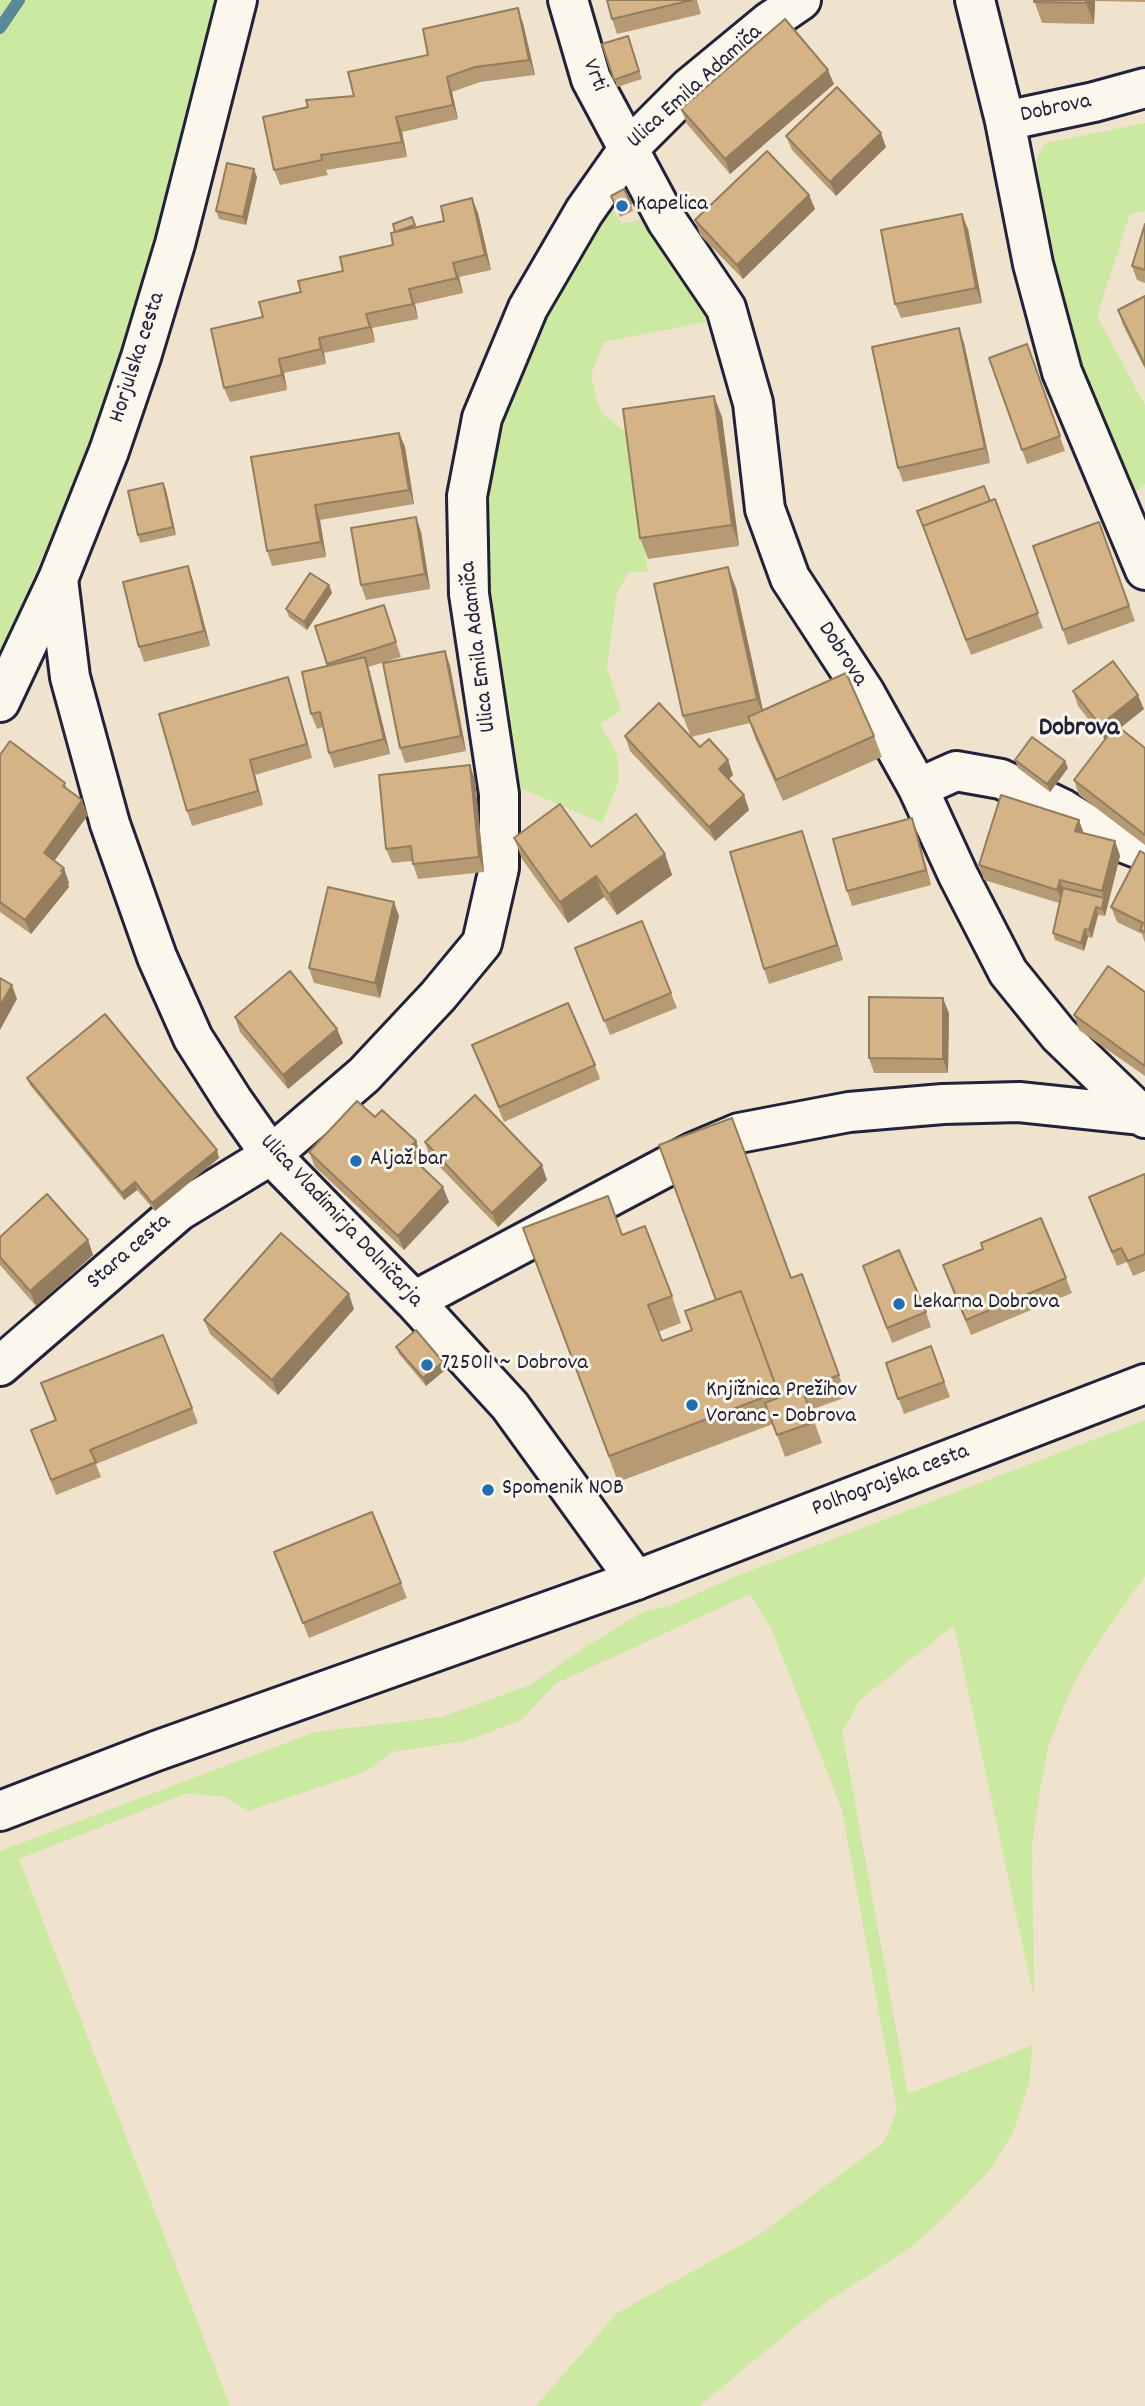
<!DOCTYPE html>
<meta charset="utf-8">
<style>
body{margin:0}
canvas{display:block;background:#efe3ce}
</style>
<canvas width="1145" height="2406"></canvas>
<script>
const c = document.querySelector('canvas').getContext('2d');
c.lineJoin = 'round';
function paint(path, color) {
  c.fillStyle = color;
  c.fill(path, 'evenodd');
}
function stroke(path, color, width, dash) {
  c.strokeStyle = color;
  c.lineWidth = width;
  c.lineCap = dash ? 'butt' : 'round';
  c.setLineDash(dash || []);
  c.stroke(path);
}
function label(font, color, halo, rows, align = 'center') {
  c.font = font + ' Dekko,sans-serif';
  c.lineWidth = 6;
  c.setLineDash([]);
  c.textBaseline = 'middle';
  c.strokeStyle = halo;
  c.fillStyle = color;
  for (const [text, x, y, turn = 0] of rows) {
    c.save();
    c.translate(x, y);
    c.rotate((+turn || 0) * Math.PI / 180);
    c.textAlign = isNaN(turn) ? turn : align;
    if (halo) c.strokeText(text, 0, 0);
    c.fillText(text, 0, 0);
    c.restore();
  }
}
const green = new Path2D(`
 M0,0H217L183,138L120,357L63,510L0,654Z
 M1145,123V211L1130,214L1097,316L1145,405V484L1133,494L1084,412L1037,222L1034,164L1045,143Z
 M610,204L622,224L646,218L715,320L604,342L591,375L598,405L607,418L625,431L648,572H629L617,593L607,667L621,711L600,724L617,754L619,780L602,823L513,785L481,559L488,439L555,287Z
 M1145,1420V1576L1102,1636L1073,1684L1049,1744L1040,1790L1032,1844L1034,1998L954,1625L861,1699L842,1731L908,2094L1033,2045L1029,2083L1013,2133L988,2172L944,2218L911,2247L819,2307L699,2406H536L617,2313L759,2235L884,2142L897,2111L842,1810L772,1630L750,1594L555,1684L522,1720L466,1741L392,1752L367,1771L248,1811L225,1797L187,1793L19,1859L230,2406H0V1851L315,1732L442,1717L530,1685L579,1651L641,1613L671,1605L739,1575Z`);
const stream = new Path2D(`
 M0,28L19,0`);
const minor = new Path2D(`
 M568,0L591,79L667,221L726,308L753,403L765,509L790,578L865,693L918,788L958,875L1008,972L1059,1035L1145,1118
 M975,0L1005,121L1094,102L1145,88
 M1005,121L1033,264L1062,372L1145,570
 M58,579L70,677L110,824L157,957L193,1038L233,1101L271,1155L414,1301L510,1406L636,1580
 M918,788L956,771L1001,779L1061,808L1106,836L1145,851
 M414,1301L694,1152L739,1133L849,1112L943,1104L1019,1102L1142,1115
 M0,1366L179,1211L271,1155L364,1075L438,996L482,943L499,868V794L469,594L467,496L482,418L528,308L584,212L629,148L689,88L769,22L801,0`);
const tertiary = new Path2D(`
 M0,702L58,579L109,451L141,357L175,244L237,0
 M0,1811L156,1751L636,1580L1145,1384`);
const wall = new Path2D(`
 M607,0H697L701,14L617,34L612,19Z
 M1034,0H1145V2L1095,1L1094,24L1042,23Z
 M523,23L535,75L480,82L452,92L458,119L402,132L407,157L326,170L328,175L280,185L274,170L308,107L354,96Z
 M628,36L642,79L617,87L602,44Z
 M834,84L730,174L687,124L681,109Z
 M786,136L886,147L836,196L792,150Z
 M257,177L246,225L219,219L216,211Z
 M809,195L815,209L743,279L700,235L695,220Z
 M611,196L631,203L633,211L620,217Z
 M472,198L478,213L491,270L459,277L463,293L415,304L418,319L372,328L375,342L324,353L326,364L284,373L287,390L230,402L224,388L263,317L301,292L393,245L395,232L412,217L416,227L444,221Z
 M1145,224V283L1137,280L1132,266Z
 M968,229L982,303L901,318L895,304Z
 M1145,296V369L1123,325L1118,310Z
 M964,343L990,463L903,482L898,468Z
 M1027,344L1065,451L1027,464L989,358Z
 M722,417L739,546L648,559L640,538Z
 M399,433L405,447L414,504L320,520L326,557L272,566L267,551L251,457Z
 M166,490L176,535L140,543L138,535Z
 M995,499L1043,628L971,655L917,511L990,501Z
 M416,517L421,532L430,589L366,600L361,585Z
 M1099,522L1135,621L1068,645L1033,546Z
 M188,566L193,581L210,646L144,662L139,647Z
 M329,585L332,593L307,630L289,617L286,609Z
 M736,588L763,710L874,736L882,757L783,801L755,738L750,723L691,737L683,716Z
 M384,605L401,657L368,667L390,754L334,768L329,753L323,727L317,729L311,714L328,666L315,626Z
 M445,651L450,666L466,751L405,763L400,748Z
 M288,677L293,692L312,758L255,775L263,805L192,826L187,811Z
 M1073,691L1144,709L1120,728L1145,748V845L1079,795L1074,780L1105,740L1078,706Z
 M625,736L700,747L728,760L733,775L729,779L744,795L749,810L715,841L630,751Z
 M0,755L65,783L67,790L88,815L54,861L69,883L68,884L69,887L31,934L0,912Z
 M1015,760L1068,768L1050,792L1018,768Z
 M475,780L484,872L418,879L412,861L392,863L386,849Z
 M912,818L917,833L931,885L852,906L847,891Z
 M1079,820L1083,833L1115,841L1120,856L1105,916L1098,915L1092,938L1088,937L1084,951L1055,940L1053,933L1059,903L984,880L979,865Z
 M514,838L665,854L672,875L617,915L604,897L568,923L522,859Z
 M807,846L843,960L769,984L764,969Z
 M1145,854V943L1142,934L1117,922L1111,907Z
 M399,916L380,998L314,983L309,968Z
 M575,948L671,993L677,1008L610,1035Z
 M1145,992V1076L1079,1030L1074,1015Z
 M949,1013L948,1073H874L869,1058Z
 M235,1017L337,1029L343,1043L288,1089L240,1032Z
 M472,1045L595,1065L600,1079L504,1122Z
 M27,1078L219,1158L155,1211L137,1190L124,1200L30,1085Z
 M375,1117L416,1141L421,1156L416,1161L449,1202L404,1250L315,1167L309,1152Z
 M425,1142L547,1180L498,1227L430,1157Z
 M1145,1174V1271L1133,1276L1127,1262L1117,1266L1089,1197Z
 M523,1228L622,1235L672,1296L681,1323L658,1332L662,1341L692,1330L791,1278L802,1274L847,1397L810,1410L822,1443L785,1457L773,1424L618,1482Z
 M0,1237L88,1240L93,1255L36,1306L0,1265Z
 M943,1265L1066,1278L1072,1293L971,1335Z
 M863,1266L926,1312L931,1327L892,1343Z
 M354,1309L278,1395L210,1334L204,1320Z
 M163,1335L198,1423L96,1464L101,1477L56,1495L31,1430L55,1420L41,1383Z
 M931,1346L950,1397L904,1414L886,1363Z
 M396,1347L443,1362L445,1370L426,1386L399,1354Z
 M274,1552L401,1583L407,1598L309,1638Z`);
const shadedWall = new Path2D(`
 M1086,0H1094L1095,1L1094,24L1086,3Z
 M518,8L523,23L535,75L529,60Z
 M828,70L834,84L730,174L725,159Z
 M447,77L452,92L458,119L453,105Z
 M396,117L402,132L407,157L402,142Z
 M881,133L886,147L836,196L830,182Z
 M254,169L257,177L246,225L243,217Z
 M809,195L815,209L743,279L737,265Z
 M472,198L478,213L491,270L485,255Z
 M962,214L968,229L982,303L976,288Z
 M453,263L459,277L463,293L457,278Z
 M409,289L415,304L418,319L413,304Z
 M366,314L372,328L375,342L370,327Z
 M959,328L964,343L990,463L985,448Z
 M319,338L324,353L326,364L321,349Z
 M279,359L284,373L287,390L282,375Z
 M714,396L722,417L739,546L732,525Z
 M399,433L405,447L414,504L409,490Z
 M163,483L166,490L176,535L173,527Z
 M315,505L320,520L326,557L321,542Z
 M416,517L421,532L430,589L425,574Z
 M188,566L193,581L210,646L204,631Z
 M728,567L736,588L765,720L757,699Z
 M329,585L332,593L307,630L304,622Z
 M445,651L450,666L466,751L461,736Z
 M365,657L370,672L390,754L384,739Z
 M288,677L293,692L312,758L307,744Z
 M1138,695L1144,709L1105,740L1100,725Z
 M250,760L255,775L263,805L258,791Z
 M728,760L733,775L724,783L719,769Z
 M1065,761L1068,768L1050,792L1047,784Z
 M470,765L475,780L484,872L479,857Z
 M744,795L749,810L715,841L709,827Z
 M82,800L88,815L49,868L44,853Z
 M912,818L917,833L931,885L926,870Z
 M1079,820L1084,834L1075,831Z
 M802,831L807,846L843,960L837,945Z
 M1115,841L1120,856L1105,916L1102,909L1104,898L1102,891Z
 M665,854L672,875L617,915L609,894Z
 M64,868L69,883L68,884L69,887L31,934L25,920Z
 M596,876L604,897L568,923L560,902Z
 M1060,880L1065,895L1063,904L1057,890Z
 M394,902L399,916L380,998L375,983Z
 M1096,907L1098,915L1092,938L1089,930Z
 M1085,929L1088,937L1084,951L1081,943Z
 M12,985L17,999L0,1030V1006Z
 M943,998L949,1013L948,1073L943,1059Z
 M337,1029L343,1043L288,1089L283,1075Z
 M416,1141L421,1156L412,1166L406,1152Z
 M217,1150L219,1158L155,1211L152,1203Z
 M542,1165L547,1180L498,1227L492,1213Z
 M135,1182L137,1190L124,1200L122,1193Z
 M443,1187L449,1202L404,1250L398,1236Z
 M88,1240L93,1255L36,1306L30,1291Z
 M349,1294L354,1309L278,1395L272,1380Z
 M443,1362L445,1370L426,1386L423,1378Z`);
const building = new Path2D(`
 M607,0H692L612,19Z
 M1034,0H1086V3L1034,2Z
 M518,8L529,60L475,67L447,77L453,105L396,117L402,142L321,155L322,160L274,170L263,117L308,107L306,100L354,96L348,72L428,55L423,29Z
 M785,19L828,70L725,159L681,109Z
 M628,36L639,71L614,80L602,44Z
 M837,87L881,133L830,182L786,136Z
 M767,151L809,195L737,265L695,220Z
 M227,163L254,169L243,217L216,211Z
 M624,189L631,203L617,209L611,196Z
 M472,198L485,255L453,263L457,278L409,289L413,304L366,314L370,327L319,338L321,349L279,359L282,375L224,388L211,329L263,317L259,302L301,292L298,281L343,271L340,257L393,245L391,233L444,221L441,206Z
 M962,214L976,288L895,304L881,230Z
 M412,217L415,225L395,232L393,224Z
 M1145,224V270L1132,266Z
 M1145,296V365L1118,310Z
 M959,328L985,448L898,468L872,347Z
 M1027,344L1060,436L1022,450L989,358Z
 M714,396L732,525L640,538L623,409Z
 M399,433L409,490L315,505L321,542L267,551L251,457Z
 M163,483L173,527L138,535L128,491Z
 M984,486L990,501L923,526L917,511Z
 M995,499L1038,613L966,640L923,526Z
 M416,517L425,574L361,585L351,528Z
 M1099,522L1129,606L1063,630L1033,546Z
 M188,566L204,631L139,647L123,582Z
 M728,567L757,699L683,716L654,584Z
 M310,573L329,585L304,622L286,609Z
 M384,605L396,642L327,664L315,626Z
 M445,651L461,736L400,748L383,663Z
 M365,657L384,739L329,753L320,712L311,714L302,672Z
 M1113,661L1138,695L1100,725L1073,691Z
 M846,673L874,736L776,780L748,717Z
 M288,677L307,744L250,760L258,791L187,811L159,714Z
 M659,703L700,747L709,739L728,760L719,769L744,795L709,827L625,736Z
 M1116,725L1145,748V835L1074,780Z
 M1032,737L1065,761L1047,784L1015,760Z
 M10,741L65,783L63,786L82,800L44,853L64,868L61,871L64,872L25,920L0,902V755Z
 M470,765L479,857L413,864L411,846L386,849L379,775Z
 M1001,795L1079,820L1075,831L1115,841L1102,891L1060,880L1057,890L979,865Z
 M560,804L591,847L636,814L665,854L609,894L596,876L560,902L514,838Z
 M912,818L926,870L847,891L833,839Z
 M802,831L837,945L764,969L730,852Z
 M1140,851L1145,854V932L1140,930L1143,923L1111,907Z
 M328,887L394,902L375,983L309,968Z
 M1063,888L1104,898L1102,909L1096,907L1089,930L1085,929L1081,943L1053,933Z
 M642,921L671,993L604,1021L575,948Z
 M1108,966L1145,992V1066L1074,1015Z
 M290,971L337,1029L283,1075L235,1017Z
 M0,978L12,985L0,1006Z
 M869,997L943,998V1059L869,1058Z
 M568,1003L595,1065L499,1107L472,1045Z
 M105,1014L217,1150L152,1203L135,1182L122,1193L27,1078Z
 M475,1095L542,1165L492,1213L425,1142Z
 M357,1101L375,1117L382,1110L416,1141L406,1152L443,1187L398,1236L309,1152Z
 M732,1118L791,1278L802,1274L839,1375L802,1389L814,1422L777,1435L765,1403L780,1397L741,1291L716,1300L659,1145Z
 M1145,1174V1254L1128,1261L1121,1248L1112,1252L1089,1197Z
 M47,1194L88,1240L30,1291L0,1257V1237Z
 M608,1196L622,1235L645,1226L672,1296L648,1305L662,1341L692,1330L685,1311L741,1291L778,1392L609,1456L523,1228Z
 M1041,1218L1066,1278L966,1320L943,1265L983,1249L981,1243Z
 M281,1233L349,1294L272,1380L204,1320Z
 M899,1250L926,1312L887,1328L863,1266Z
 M416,1330L443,1362L423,1378L396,1347Z
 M163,1335L192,1408L90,1450L96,1462L51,1480L31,1430L56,1420L41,1383Z
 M931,1346L944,1382L898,1399L886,1363Z
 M372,1512L401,1583L303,1623L274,1552Z`);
const markers = [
 [622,206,7,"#1f6fb2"],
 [356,1161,7,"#1f6fb2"],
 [899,1304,7,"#1f6fb2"],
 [427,1365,7,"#1f6fb2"],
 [692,1405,7,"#1f6fb2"],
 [488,1490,7,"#1f6fb2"]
];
const streetNames = [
 ["Vrti",593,76,68],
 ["Ulica Emila Adamiča",696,88,-42],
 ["Dobrova",1056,110,-12],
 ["Horjulska cesta",139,358,-72],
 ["Ulica Emila Adamiča",480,647,-97],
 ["Dobrova",841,655,57],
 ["Ulica Vladimirja Dolničarja",340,1222,47],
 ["Stara cesta",130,1253,-41],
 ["Polhograjska cesta",891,1482,-21]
];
const poiNames = [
 ["Kapelica",636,206],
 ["Aljaž bar",370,1161],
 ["Lekarna Dobrova",913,1304],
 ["725011 ~ Dobrova",441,1365],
 ["Knjižnica Prežihov",706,1392],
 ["Voranc - Dobrova",706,1418],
 ["Spomenik NOB",502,1490]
];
const quarterNames = [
 ["Dobrova",1079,730]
];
paint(green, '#cbe9a0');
stroke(stream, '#588997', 12);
stroke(minor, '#22223b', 44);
stroke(tertiary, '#22223b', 44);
stroke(minor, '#fbf7ec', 38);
stroke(tertiary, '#fbf7ec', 38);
paint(wall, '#b69a74');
paint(shadedWall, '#947d5e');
paint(building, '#d4b387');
stroke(building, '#947d5e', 2);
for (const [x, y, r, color] of markers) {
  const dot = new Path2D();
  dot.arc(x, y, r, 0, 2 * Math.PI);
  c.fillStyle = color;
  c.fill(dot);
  stroke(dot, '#fbf7ec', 2.5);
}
label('23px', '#22223b', '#fbf7ec', streetNames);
label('23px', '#22223b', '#fbf7ec', poiNames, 'left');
label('bold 26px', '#22223b', '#fbf7ec', quarterNames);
</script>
